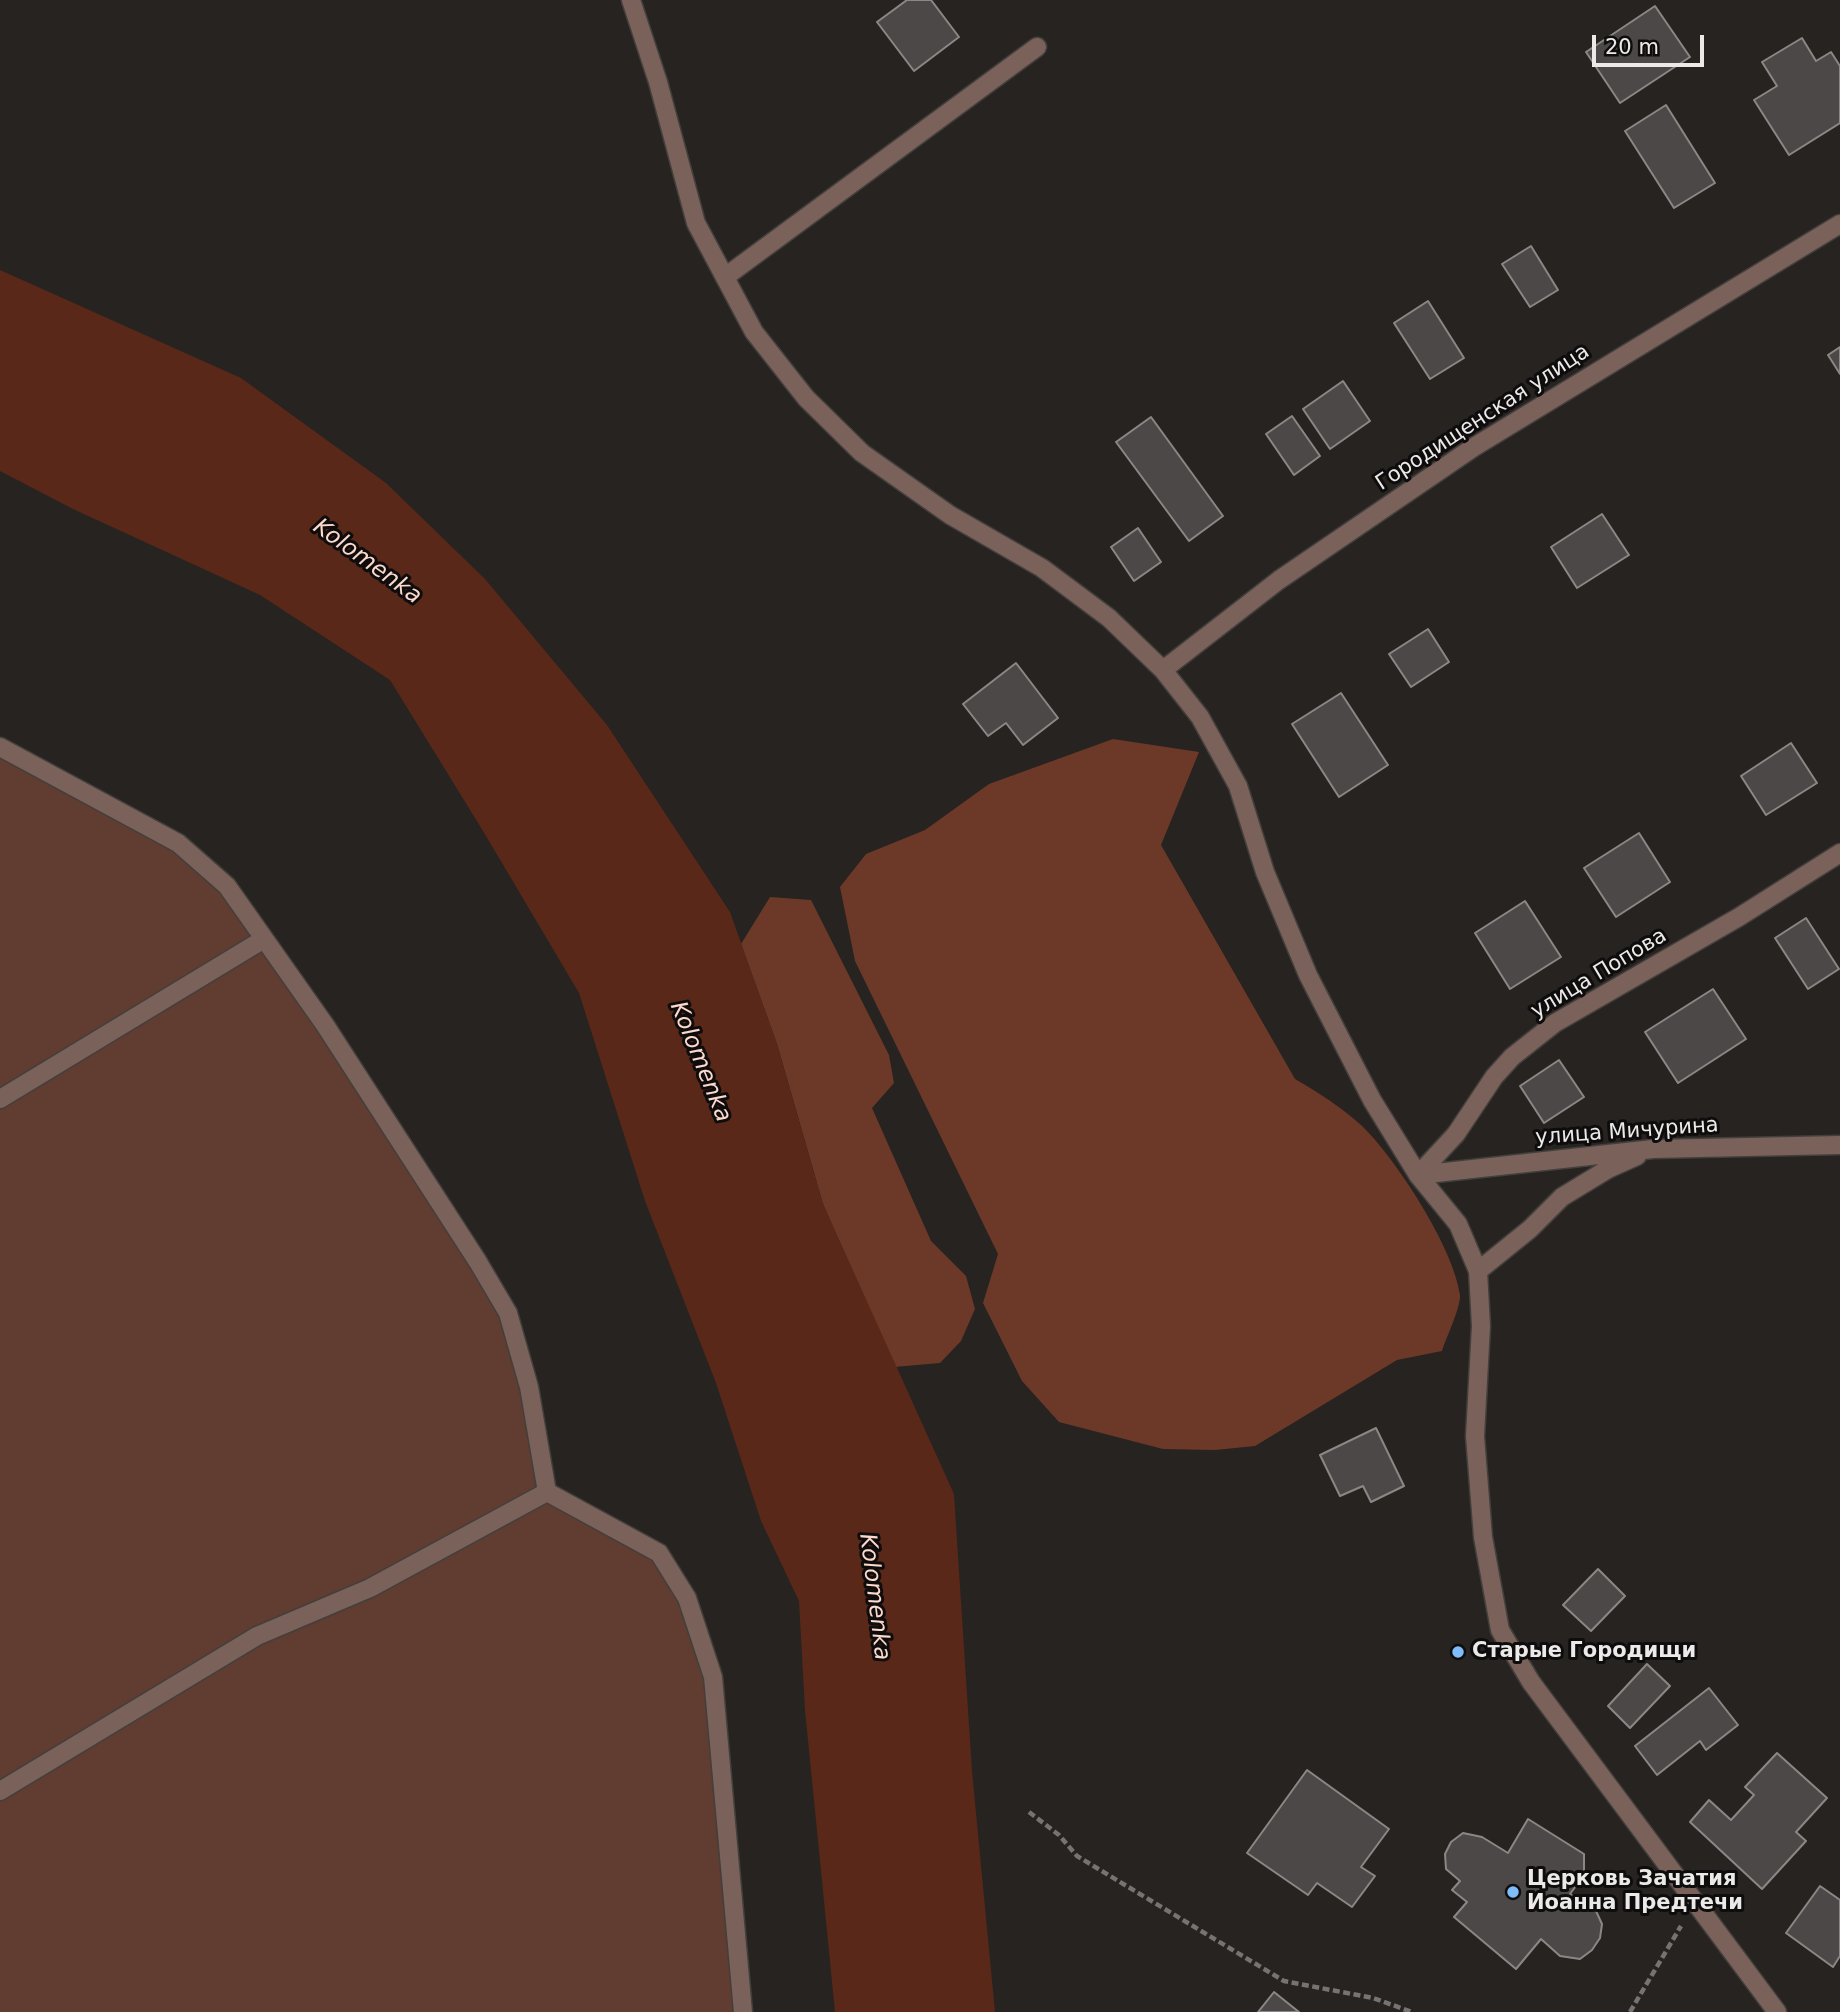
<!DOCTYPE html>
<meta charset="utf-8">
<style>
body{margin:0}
#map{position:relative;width:1840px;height:2012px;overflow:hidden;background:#262321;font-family:"DejaVu Sans",sans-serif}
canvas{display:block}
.scale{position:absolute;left:1592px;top:35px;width:112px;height:32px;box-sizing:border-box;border:4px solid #eceae9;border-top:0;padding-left:9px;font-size:21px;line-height:24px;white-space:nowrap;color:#eceae9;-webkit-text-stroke:5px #0e0c0c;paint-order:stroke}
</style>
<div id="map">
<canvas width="1840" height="2012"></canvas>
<div class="scale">20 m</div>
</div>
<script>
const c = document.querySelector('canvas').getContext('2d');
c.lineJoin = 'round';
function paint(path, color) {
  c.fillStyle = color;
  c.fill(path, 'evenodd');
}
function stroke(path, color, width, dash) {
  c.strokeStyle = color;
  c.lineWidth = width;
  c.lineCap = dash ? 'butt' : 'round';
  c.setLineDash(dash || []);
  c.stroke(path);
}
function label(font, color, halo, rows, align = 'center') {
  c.font = font + ' "DejaVu Sans",sans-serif';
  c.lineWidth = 6;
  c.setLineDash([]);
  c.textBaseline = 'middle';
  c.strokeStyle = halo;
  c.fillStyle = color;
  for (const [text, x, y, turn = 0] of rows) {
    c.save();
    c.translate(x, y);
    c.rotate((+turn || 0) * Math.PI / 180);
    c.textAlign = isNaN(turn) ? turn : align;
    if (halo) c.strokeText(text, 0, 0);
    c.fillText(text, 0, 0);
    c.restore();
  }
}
const green = new Path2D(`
 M0,747L178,843L227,886L508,1313L547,1492L659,1553L713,1677L743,2012H0Z`);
const forest = new Path2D(`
 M1113,739L1199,752L1161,845L1295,1079C1319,1093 1341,1107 1361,1125C1395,1157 1454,1248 1460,1295C1461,1307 1446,1338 1442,1351L1397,1360L1255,1446L1215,1450L1163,1449L1059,1422L1022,1381L983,1303L998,1254L855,961L840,887L866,854L925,830L989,784Z
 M770,897L811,900L889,1055L894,1083L872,1108L931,1241L966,1276L975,1309L961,1341L940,1363L894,1367L823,1204L777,1044L741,944Z`);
const water = new Path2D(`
 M0,270L241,378L386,483L485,579L607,725L730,912L777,1044L823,1204L954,1494L972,1771L995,2012H835L805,1710L799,1601L761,1521L716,1383L645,1201L579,993L483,831L390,680L260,595L73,509L0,471Z`);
const building = new Path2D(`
 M907,0H931L959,37L914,71L877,22Z
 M1655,6L1690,57L1620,103L1586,52Z
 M1802,38L1816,61L1831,52L1840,66V123L1789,155L1754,100L1777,86L1762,62Z
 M1666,105L1715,183L1674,208L1625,131Z
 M1531,246L1558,290L1530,307L1502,264Z
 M1428,301L1464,358L1430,379L1394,323Z
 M1840,347V374L1828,355Z
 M1343,381L1370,421L1330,449L1303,409Z
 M1292,416L1320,456L1294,475L1266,434Z
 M1151,417L1223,516L1189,541L1116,442Z
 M1602,514L1629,555L1577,588L1551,547Z
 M1138,528L1161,562L1134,581L1111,547Z
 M1428,629L1449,662L1411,687L1389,654Z
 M1016,663L1058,718L1023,745L1006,723L988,736L963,704Z
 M1341,693L1388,765L1339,797L1292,724Z
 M1791,743L1817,783L1766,815L1741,776Z
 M1639,833L1670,882L1616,917L1584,868Z
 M1525,901L1561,957L1510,989L1475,933Z
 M1806,918L1839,969L1808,989L1775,938Z
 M1713,989L1746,1039L1678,1083L1645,1032Z
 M1559,1060L1584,1097L1544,1123L1520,1086Z
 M1376,1428L1404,1486L1371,1502L1363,1486L1340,1496L1320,1455Z
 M1598,1569L1625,1596L1591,1631L1563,1605Z
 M1647,1664L1670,1686L1630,1728L1608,1706Z
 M1709,1688L1738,1725L1706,1750L1700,1741L1657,1775L1635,1746Z
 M1777,1753L1827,1798L1796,1832L1806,1841L1762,1889L1690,1822L1709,1800L1731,1820L1754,1795L1745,1787Z
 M1307,1770L1389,1829L1361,1867L1375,1876L1352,1907L1317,1883L1308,1895L1247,1853Z
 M1528,1819L1584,1854V1875L1570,1894L1596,1911L1602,1924L1600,1938L1592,1950L1580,1959L1560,1956L1541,1939L1516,1969L1454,1917L1467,1902L1452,1890L1460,1881L1446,1869L1445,1854L1451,1842L1463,1833L1482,1837L1508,1853Z
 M1820,1886L1840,1900V1956L1833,1967L1786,1933Z
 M1274,1992L1299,2012H1258Z`);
const path = new Path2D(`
 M1029,1812L1059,1835L1077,1856L1284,1981L1373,1998L1412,2012
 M1630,2012L1681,1926`);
const service = new Path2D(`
 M725,277L1037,47
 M0,747L178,843L227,886L325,1025L478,1262L508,1313L529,1387L547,1492L659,1553L687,1598L713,1677L743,2012
 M0,1099L264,939
 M0,1791L257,1636L370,1588L547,1492`);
const minor = new Path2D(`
 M631,0L658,82L696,223L754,332L806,398L862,453L950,515L1042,568L1109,618L1163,670L1200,717L1238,786L1265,872L1308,975L1372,1100L1418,1175
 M1163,670L1279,580L1474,447L1840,224
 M1418,1175L1456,1134L1494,1077L1512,1057L1555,1023L1739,917L1840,853
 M1418,1175L1653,1149L1840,1145
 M1478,1271L1530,1229L1562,1197L1608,1169L1637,1156`);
const tertiary = new Path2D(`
 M1418,1175L1458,1224L1478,1271L1481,1326L1475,1436L1483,1537L1500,1630L1531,1682L1777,2012`);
const markers = [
 [1458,1652,7,"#7fbdfa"],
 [1513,1892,7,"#7fbdfa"]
];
const streetNames = [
 ["Городищенская улица",1483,418,-33],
 ["улица Попова",1599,974,-31],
 ["улица Мичурина",1627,1132,-4]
];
const poiNames = [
 ["Старые Городищи",1472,1652],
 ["Церковь Зачатия",1527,1880],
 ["Иоанна Предтечи",1527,1904]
];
const waterNames = [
 ["Kolomenka",367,562,36],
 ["Kolomenka",700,1062,68],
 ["Kolomenka",874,1597,83]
];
paint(green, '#613d31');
paint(forest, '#6c3928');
paint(water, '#592818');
paint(building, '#4c4847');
stroke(building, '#8b8785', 2);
stroke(service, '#423f3d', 21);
stroke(minor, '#423f3d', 21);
stroke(tertiary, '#423f3d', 21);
stroke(path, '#767372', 4.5, [7, 3.5]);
stroke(service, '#7a6159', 18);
stroke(minor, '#7a6159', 18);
stroke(tertiary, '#7a6159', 18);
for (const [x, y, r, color] of markers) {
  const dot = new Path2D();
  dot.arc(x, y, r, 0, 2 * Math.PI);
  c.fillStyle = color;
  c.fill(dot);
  stroke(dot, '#0e0c0c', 2.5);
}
label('21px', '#eceae9', '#0e0c0c', streetNames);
label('bold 21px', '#eceae9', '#0e0c0c', poiNames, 'left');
label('italic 23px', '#fcd9cd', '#0e0c0c', waterNames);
</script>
